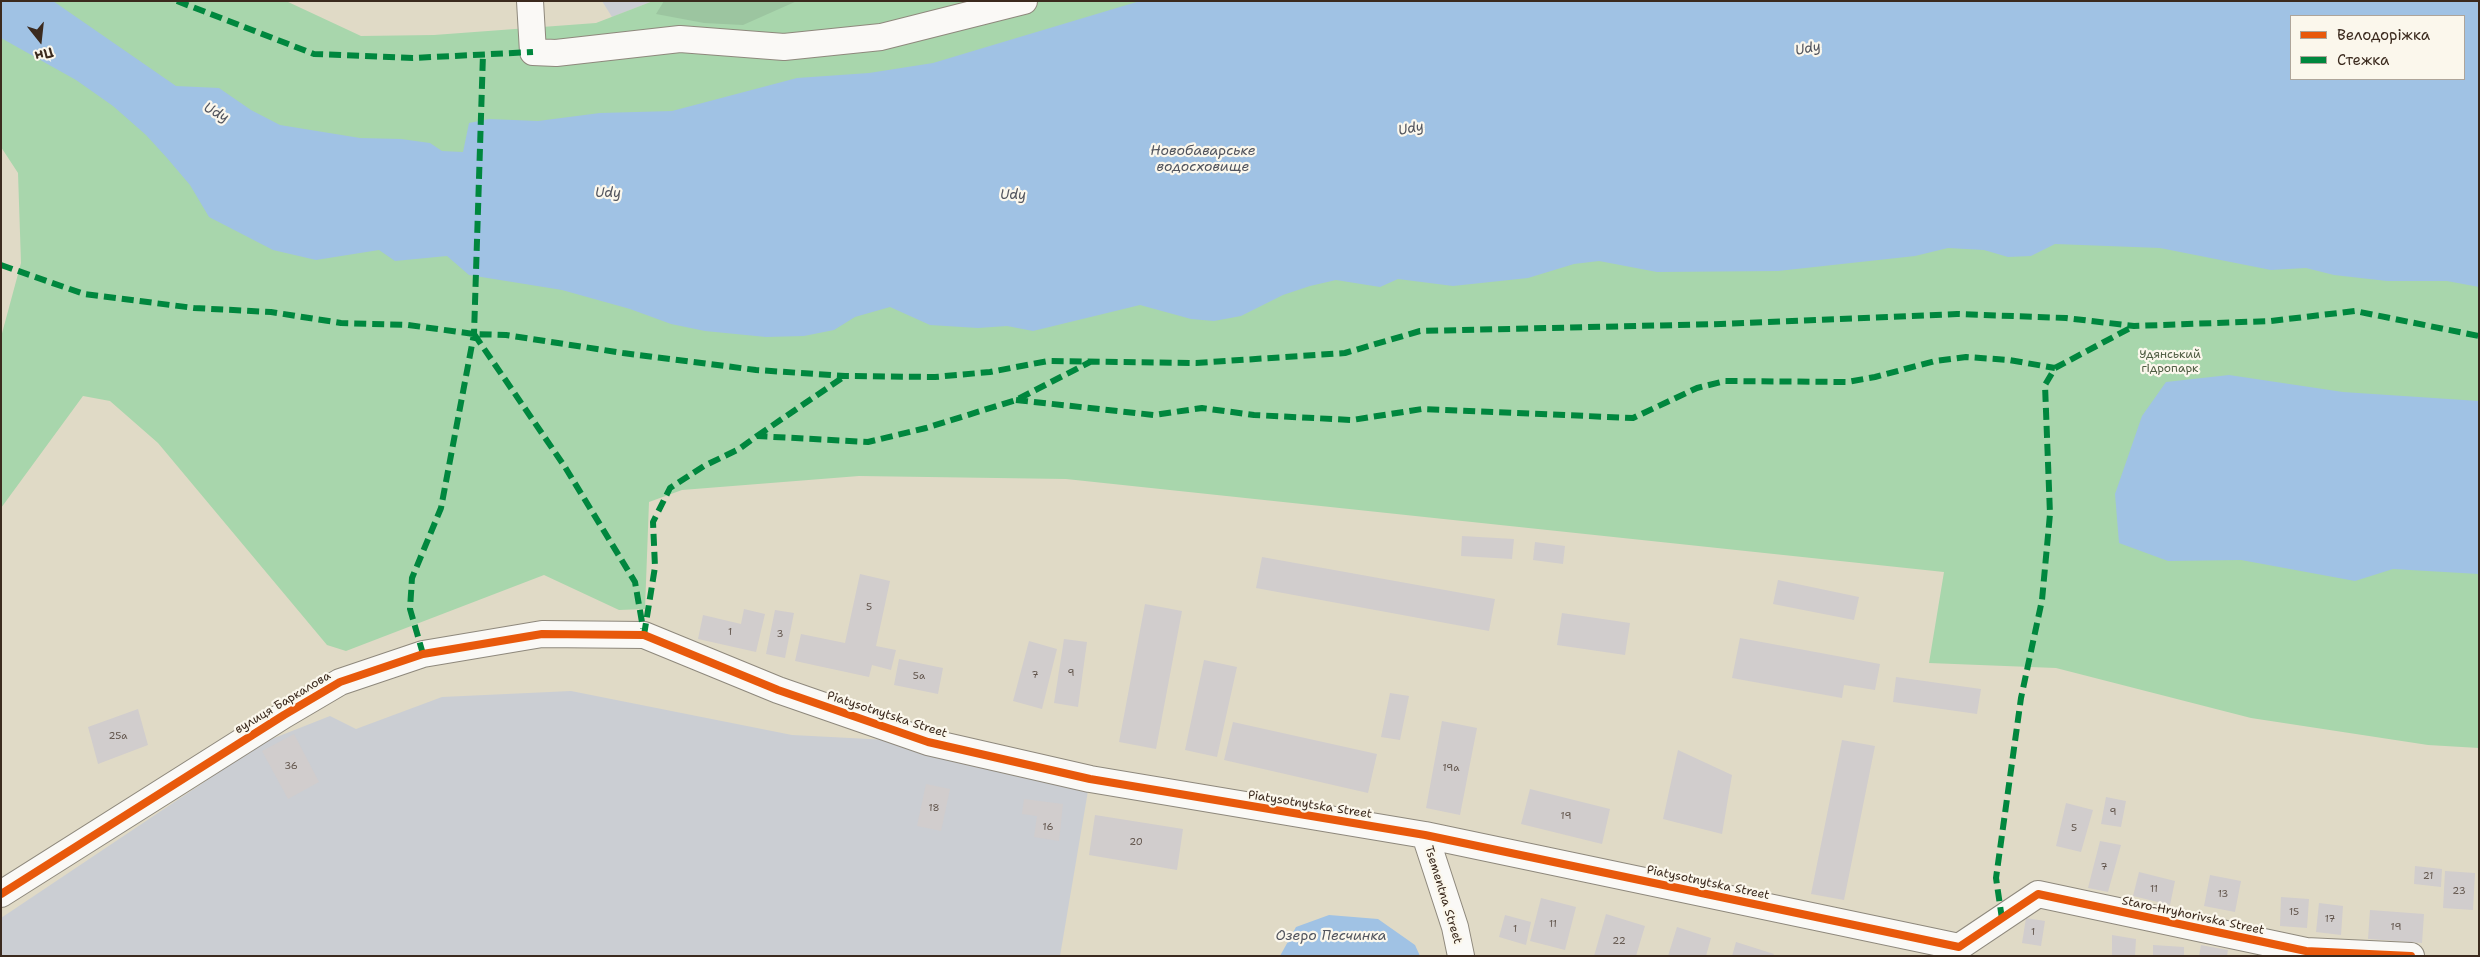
<!DOCTYPE html>
<meta charset="utf-8">
<style>
body{margin:0}
#map{position:relative;width:2480px;height:957px;overflow:hidden;background:#e0dac6;font-family:"Shantell Sans",sans-serif}
canvas{display:block}
.frame{position:absolute;inset:0;border:2px solid #3b2a1e;pointer-events:none}
.legend{position:absolute;left:2290px;top:15px;width:175px;height:65px;box-sizing:border-box;background:#fbf7ec;border:1px solid #aea59a;margin:0;padding:6px 9px;list-style:none;font-size:15px;color:#3b2a1e}
.legend li{display:flex;align-items:center;gap:10px;height:25px}
.legend b{width:25px;border:1px solid #aea59a}
.north{position:absolute;left:15px;top:15px;width:50px;height:50px;-webkit-text-stroke:4px #fbf7ec;paint-order:stroke;rotate:164deg;font-size:14px;font-weight:700;line-height:20px;text-align:center;color:#3b2a1e}
.north::after{content:'';display:block;margin:auto;width:18px;height:22px;background:#3b2a1e;clip-path:polygon(50% 0,100% 100%,50% 72%,0 100%)}
</style>
<div id="map">
<canvas width="2480" height="957"></canvas>
<div class="frame"></div>
<ul class="legend">
<li><b style="height:6px;background:#e8590c"></b>Велодоріжка</li>
<li><b style="height:6px;background:#00873e"></b>Стежка</li>
</ul>
<div class="north">Пн</div>
</div>
<script>
const c = document.querySelector('canvas').getContext('2d');
c.lineJoin = 'round';
function paint(path, color) {
  c.fillStyle = color;
  c.fill(path, 'evenodd');
}
function stroke(path, color, width, dash) {
  c.strokeStyle = color;
  c.lineWidth = width;
  c.lineCap = dash ? 'butt' : 'round';
  c.setLineDash(dash || []);
  c.stroke(path);
}
function label(font, color, halo, rows, align = 'center') {
  c.font = font + ' "Shantell Sans",sans-serif';
  c.lineWidth = 4.5;
  c.setLineDash([]);
  c.textBaseline = 'middle';
  c.strokeStyle = halo;
  c.fillStyle = color;
  for (const [text, x, y, turn = 0] of rows) {
    c.save();
    c.translate(x, y);
    c.rotate((+turn || 0) * Math.PI / 180);
    c.textAlign = isNaN(turn) ? turn : align;
    if (halo) c.strokeText(text, 0, 0);
    c.fillText(text, 0, 0);
    c.restore();
  }
}
const industrial = new Path2D(`
 M602,1H653L612,17Z
 M571,691L792,735L928,742L1090,779L1060,956H1V918L264,742L330,716L356,729L442,697Z`);
const green = new Path2D(`
 M1,1H286L361,36L434,35L596,23L653,1H2479V748L2428,745L2251,718L2056,668L1929,663L1944,572L1066,479L859,476L682,490L649,502L645,609L619,610L544,575L346,651L327,645L158,443L110,401L83,396L1,508V337L21,263L18,173L1,147ZM2291,16H2464V79H2291Z`);
const forest = new Path2D(`
 M664,1H797L743,25L704,23L656,14Z`);
const water = new Path2D(`
 M1,1H53L176,86L219,88L251,110L280,125L360,138L401,139L430,143L442,151L463,152L469,123L489,119L538,121L600,113L672,111L797,78L869,73L933,63L1140,1H2479V287L2447,281H2387L2334,275L2306,268L2271,270L2160,248L2055,244L2031,256L2008,257L1984,250L1948,248L1915,256L1778,271L1657,272L1599,261L1574,264L1528,278L1453,286L1398,279L1380,287L1336,280L1310,286L1283,295L1241,316L1214,321L1191,319L1140,305L1033,331L1007,326L978,328L930,325L890,307L855,317L834,330L804,336L766,337L705,331L671,324L630,309L562,290L469,275L447,256L395,261L379,250L316,260L273,250L209,217L190,185L167,158L146,135L113,106L76,80L1,38ZM2291,16H2464V79H2291Z
 M2229,375L2343,392L2479,401V574L2393,569L2355,581L2241,560L2168,561L2119,543L2115,494L2142,416L2166,382Z
 M1329,915L1378,919L1415,945L1420,956H1280L1296,927Z`);
const building = new Path2D(`
 M1462,536L1514,539L1512,559L1461,556Z
 M1535,542L1565,546L1563,564L1533,560Z
 M1262,557L1495,599L1489,631L1256,588Z
 M860,574L890,581L876,646L896,650L891,670L872,665L869,677L795,661L801,634L845,643Z
 M1778,580L1859,597L1854,620L1773,604Z
 M1145,604L1182,611L1156,749L1119,742Z
 M744,609L765,614L756,652L698,639L703,615L741,624Z
 M775,610L794,613L785,658L766,654Z
 M1562,613L1630,623L1625,655L1557,645Z
 M1740,638L1880,664L1875,690L1844,685L1842,698L1732,678Z
 M1064,639L1087,642L1078,707L1054,703Z
 M1029,641L1057,649L1042,709L1013,701Z
 M899,659L943,668L938,694L894,685Z
 M1204,660L1237,667L1217,757L1185,750Z
 M1896,677L1981,689L1977,714L1893,702Z
 M1390,693L1409,696L1400,740L1381,737Z
 M138,709L148,745L98,764L88,727Z
 M1442,721L1477,728L1460,815L1426,808Z
 M1233,722L1377,754L1368,793L1224,760Z
 M294,734L319,782L288,799L262,751Z
 M1842,740L1875,746L1844,900L1811,894Z
 M1678,750L1732,775L1722,834L1663,819Z
 M926,784L950,789L941,831L917,826Z
 M1530,789L1610,809L1602,844L1521,824Z
 M2106,797L2126,801L2121,827L2101,824Z
 M1024,799L1063,804L1059,841L1034,837L1037,816L1022,814Z
 M2066,803L2093,810L2081,852L2056,846Z
 M1095,815L1183,829L1177,870L1089,855Z
 M2100,841L2121,845L2108,892L2088,888Z
 M2415,866L2442,869L2441,887L2414,884Z
 M2445,871L2475,873L2473,910L2443,908Z
 M2139,872L2175,881L2170,905L2133,896Z
 M2210,875L2241,881L2235,912L2204,906Z
 M2281,897L2309,899L2307,928L2280,926Z
 M1541,898L1576,907L1565,950L1530,941Z
 M2319,903L2343,906L2341,935L2316,932Z
 M2370,910L2424,914L2422,943L2368,939Z
 M1606,914L1645,926L1636,956H1594Z
 M1505,915L1531,922L1526,945L1499,937Z
 M2026,918L2045,921L2041,946L2022,943Z
 M1677,927L1711,938L1706,956H1668Z
 M2112,935L2136,939L2135,956H2112Z
 M1736,942L1774,954L1773,956H1732Z
 M2153,945L2184,947V956H2153Z
 M2201,945L2228,950L2227,956H2199Z`);
const minor = new Path2D(`
 M530,1L533,52L556,53L680,39L784,47L881,37L1024,1
 M1425,835L1455,927L1461,956
 M1,894L284,715L340,682L423,654L542,634L644,635L778,690L928,742L1090,779L1425,835L1959,947L2038,894L2306,951L2411,956`);
const quiet = new Path2D(`
 M177,1L314,54L413,58L533,52
 M1,265L84,294L194,308L271,312L341,323L408,325L474,334L506,335L623,353L756,370L845,376L935,377L990,372L1048,361L1196,363L1345,353L1420,331L1721,324L1957,314L2066,318L2134,326L2271,321L2355,311L2479,336
 M474,334L565,467L635,582L643,628
 M1016,400L1154,415L1202,408L1254,415L1352,420L1422,409L1633,418L1697,388L1725,381L1847,382L1875,377L1935,361L1966,357L2009,360L2055,368
 M757,436L845,376
 M644,635L655,567L653,522L670,488L704,466L739,449L757,436L868,442L926,428L1016,400L1090,362
 M423,654L410,609L412,578L441,508L474,334L483,54
 M2002,919L1996,878L2021,698L2042,600L2050,514L2045,385L2055,368L2134,326`);
const cycleway = new Path2D(`
 M1,894L284,715L340,682L423,654L542,634L644,635L778,690L928,742L1090,779L1425,835L1959,947L2038,894L2306,951L2411,956`);
const numberNames = [
 ["5",869,607],
 ["1",730,632],
 ["3",780,634],
 ["9",1071,673],
 ["7",1035,675],
 ["5а",919,676],
 ["25а",118,736],
 ["36",291,766],
 ["19а",1451,768],
 ["18",934,808],
 ["9",2113,812],
 ["19",1566,816],
 ["16",1048,827],
 ["5",2074,828],
 ["20",1136,842],
 ["7",2104,867],
 ["21",2428,876],
 ["11",2154,889],
 ["23",2459,891],
 ["13",2223,894],
 ["15",2294,912],
 ["17",2330,919],
 ["11",1553,924],
 ["19",2396,927],
 ["1",1515,929],
 ["1",2033,932],
 ["22",1619,941]
];
const parkNames = [
 ["Удянський",2170,355],
 ["гідропарк",2170,369]
];
const streetNames = [
 ["вулиця Баркалова",283,703,-31],
 ["Piatysotnytska Street",887,715,18],
 ["Piatysotnytska Street",1310,805,9],
 ["Piatysotnytska Street",1708,883,12],
 ["Tsementna Street",1443,895,73],
 ["Staro-Hryhorivska Street",2193,916,12]
];
const waterNames = [
 ["Udy",1808,49,-11],
 ["Udy",216,113,28],
 ["Udy",1411,129,-11],
 ["Новобаварське",1203,151],
 ["водосховище",1203,167],
 ["Udy",608,193],
 ["Udy",1013,195],
 ["Озеро Песчинка",1331,936]
];
paint(industrial, '#cbced3');
paint(green, '#a8d6ac');
paint(forest, '#9cc5a0');
paint(water, '#a0c2e4');
paint(building, '#d1cdcd');
stroke(minor, '#8e887c', 28);
stroke(minor, '#faf9f6', 26);
stroke(quiet, '#00873e', 6, [12, 6]);
stroke(cycleway, '#e8590c', 8);
label('10px', '#60534a', null, numberNames);
label('12px', '#4e5c42', '#fbf7ec', parkNames);
label('12px', '#3b2a1e', '#fbf7ec', streetNames);
label('italic 14px', '#51545d', '#fbf7ec', waterNames);
</script>
